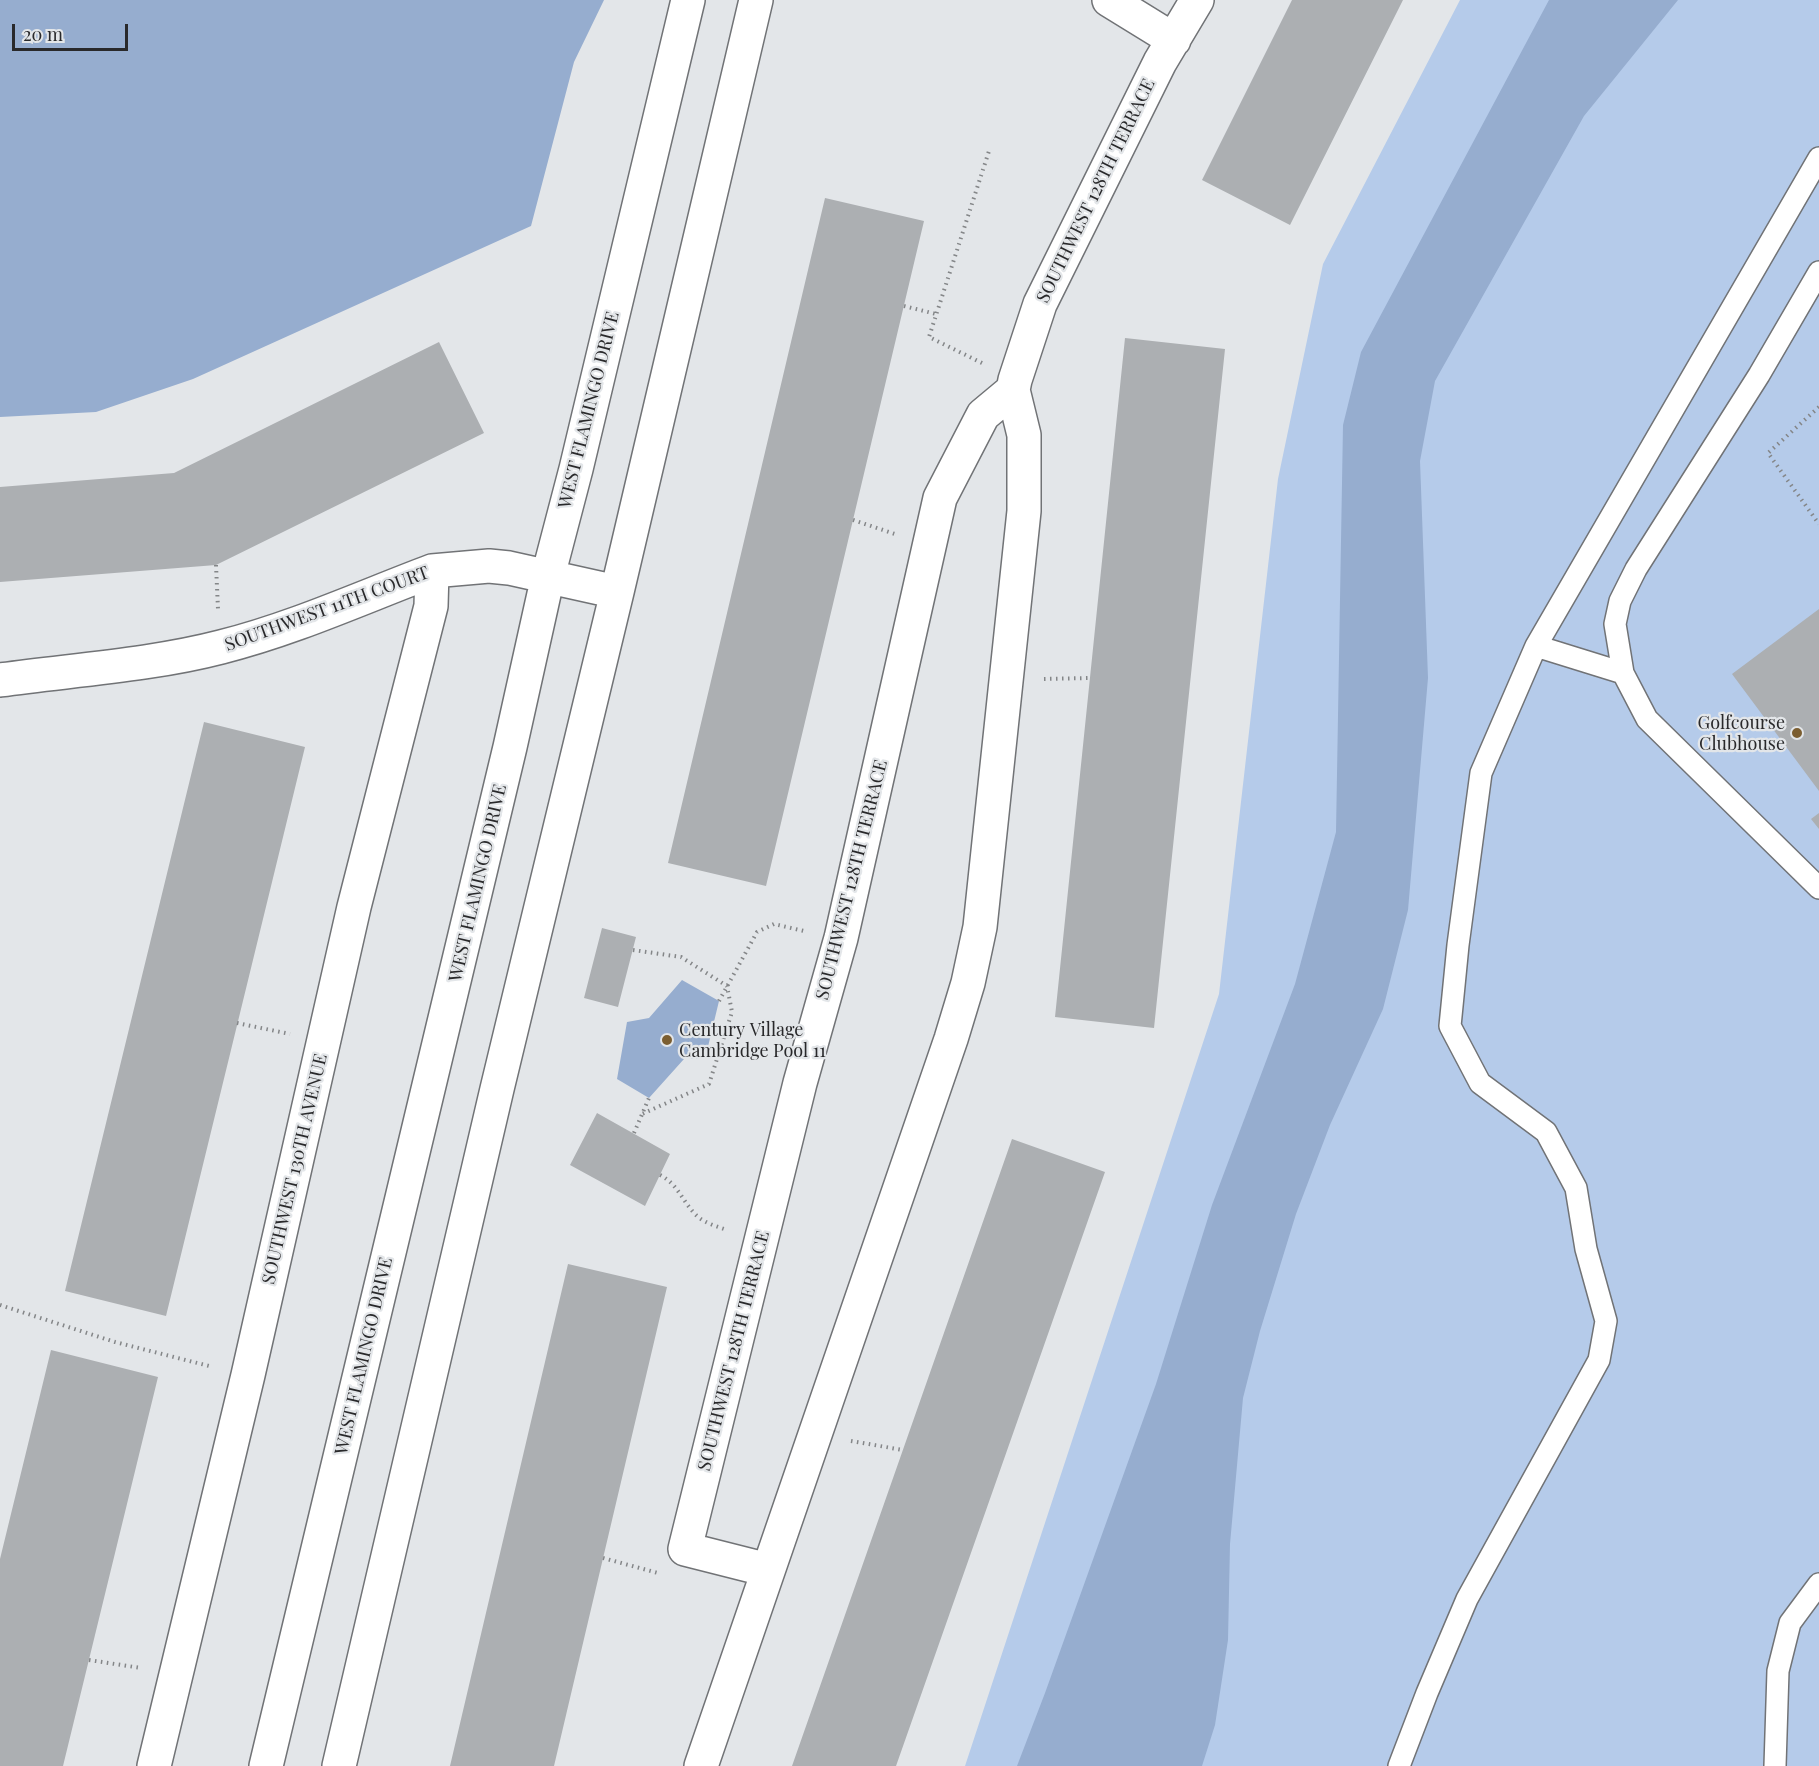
<!DOCTYPE html>
<style>
body{margin:0}
#map{position:relative;width:1819px;height:1766px;overflow:hidden;background:#e3e6e9;font-family:"Playfair Display",serif}
canvas{display:block}
.scale{position:absolute;left:12px;top:24px;width:116px;height:27px;box-sizing:border-box;border:3px solid #29292b;border-top:0;padding-left:8px;font-size:18px;line-height:21px;white-space:nowrap;color:#29292b;-webkit-text-stroke:4px #e3e6e9;paint-order:stroke}
</style>
<div id="map">
<canvas width="1819" height="1766"></canvas>
<div class="scale">20 m</div>
</div>
<script>
const c = document.querySelector('canvas').getContext('2d');
c.lineJoin = 'round';
function paint(path, color) {
  c.fillStyle = color;
  c.fill(path, 'evenodd');
}
function stroke(path, color, width, dash) {
  c.strokeStyle = color;
  c.lineWidth = width;
  c.lineCap = dash ? 'butt' : 'round';
  c.setLineDash(dash || []);
  c.stroke(path);
}
function label(font, color, halo, rows, align = 'center') {
  c.font = font + ' "Playfair Display",serif';
  c.lineWidth = 4.5;
  c.setLineDash([]);
  c.textBaseline = 'middle';
  c.strokeStyle = halo;
  c.fillStyle = color;
  for (const [text, x, y, turn = 0] of rows) {
    c.save();
    c.translate(x, y);
    c.rotate((+turn || 0) * Math.PI / 180);
    c.textAlign = isNaN(turn) ? turn : align;
    if (halo) c.strokeText(text, 0, 0);
    c.fillText(text, 0, 0);
    c.restore();
  }
}
const green = new Path2D(`
 M1460,0H1819V1766H965L1219,994L1278,479L1323,264Z`);
const water = new Path2D(`
 M0,0H604L574,62L531,226L193,379L96,412L0,417Z
 M1549,0H1678L1584,116L1435,381L1420,461L1428,678L1408,910L1383,1009L1330,1125L1296,1214L1260,1331L1243,1398L1230,1544L1228,1640L1215,1725L1202,1766H1017L1045,1693L1156,1384L1212,1205L1295,984L1336,832L1343,425L1361,352Z
 M682,980L719,1001L705,1059H684L649,1098L617,1079L627,1022L649,1018Z`);
const building = new Path2D(`
 M1292,0H1403L1290,225L1202,180Z
 M825,198L924,221L766,886L668,863Z
 M1125,338L1225,349L1154,1028L1055,1017Z
 M439,342L484,433L216,565L0,582V487L174,473Z
 M1819,609V791L1732,674Z
 M204,722L305,747L166,1316L65,1291Z
 M1819,813V829L1811,819Z
 M602,928L636,937L618,1007L584,998Z
 M597,1113L670,1154L645,1206L570,1165Z
 M1012,1139L1105,1172L896,1766H792Z
 M568,1264L667,1287L554,1766H450Z
 M51,1350L158,1377L63,1766H0V1559Z`);
const path = new Path2D(`
 M904,306L936,314
 M982,363L929,337L989,151
 M1819,407L1768,453L1819,524
 M853,520L895,534
 M216,565L218,609
 M1044,679L1091,678
 M633,950L681,957L727,986L732,1012L709,1084L642,1114
 M719,1001L757,932L774,924L804,931
 M237,1023L290,1034
 M634,1133L649,1098
 M660,1175C678,1184 682,1201 696,1215C704,1223 716,1226 727,1230
 M0,1305L115,1342L213,1367
 M851,1441L903,1450
 M603,1558L658,1573
 M89,1660L141,1668`);
const lane = new Path2D(`
 M1819,272L1759,375L1636,569L1620,601L1615,624L1623,673L1647,719L1819,888
 M1623,673L1536,646L1819,158
 M1399,1766L1427,1693L1467,1599L1599,1360L1606,1321L1586,1249L1576,1188L1546,1132L1480,1083L1450,1026L1458,945L1481,773L1536,646
 M1775,1766L1778,1671L1790,1623L1819,1584`);
const street = new Path2D(`
 M1109,0L1174,40
 M0,680C72,670 152,665 221,647C293,629 363,597 432,571L489,566L509,568L617,592
 M768,1570L685,1549L800,1083L841,938L940,498L983,415L1013,390
 M154,1766L248,1375L354,907L431,606L432,571
 M266,1766L510,747L548,576L576,469L688,0
 M339,1766L497,1089L617,592L756,0
 M701,1766L951,1039L968,983L980,927L1024,511V435L1013,390L1015,380L1040,304L1160,62L1197,0`);
const markers = [
 [1797,733,6,"#7b5e31"],
 [667,1040,6,"#7b5e31"]
];
const streetNames = [
 ["SOUTHWEST 128TH TERRACE",1096,191,-64],
 ["WEST FLAMINGO DRIVE",589,410,-76],
 ["SOUTHWEST 11TH COURT",327,609,-20],
 ["SOUTHWEST 128TH TERRACE",852,880,-76],
 ["WEST FLAMINGO DRIVE",478,883,-77],
 ["SOUTHWEST 130TH AVENUE",295,1169,-77],
 ["SOUTHWEST 128TH TERRACE",734,1351,-76],
 ["WEST FLAMINGO DRIVE",364,1356,-77]
];
const poiNames = [
 ["Golfcourse",1785,723],
 ["Clubhouse",1785,744],
 ["Century Village",679,1030,"left"],
 ["Cambridge Pool 11",679,1051,"left"]
];
paint(green, '#b5cbea');
paint(water, '#96adcf');
paint(building, '#acafb2');
stroke(lane, '#717376', 24);
stroke(street, '#717376', 36);
stroke(path, '#848688', 4, [1.5, 4.5]);
stroke(lane, '#fff', 21);
stroke(street, '#fff', 33);
for (const [x, y, r, color] of markers) {
  const dot = new Path2D();
  dot.arc(x, y, r, 0, 2 * Math.PI);
  c.fillStyle = color;
  c.fill(dot);
  stroke(dot, '#e3e6e9', 2);
}
label('18px', '#29292b', '#e3e6e9', streetNames);
label('18px', '#29292b', '#e3e6e9', poiNames, 'right');
</script>
